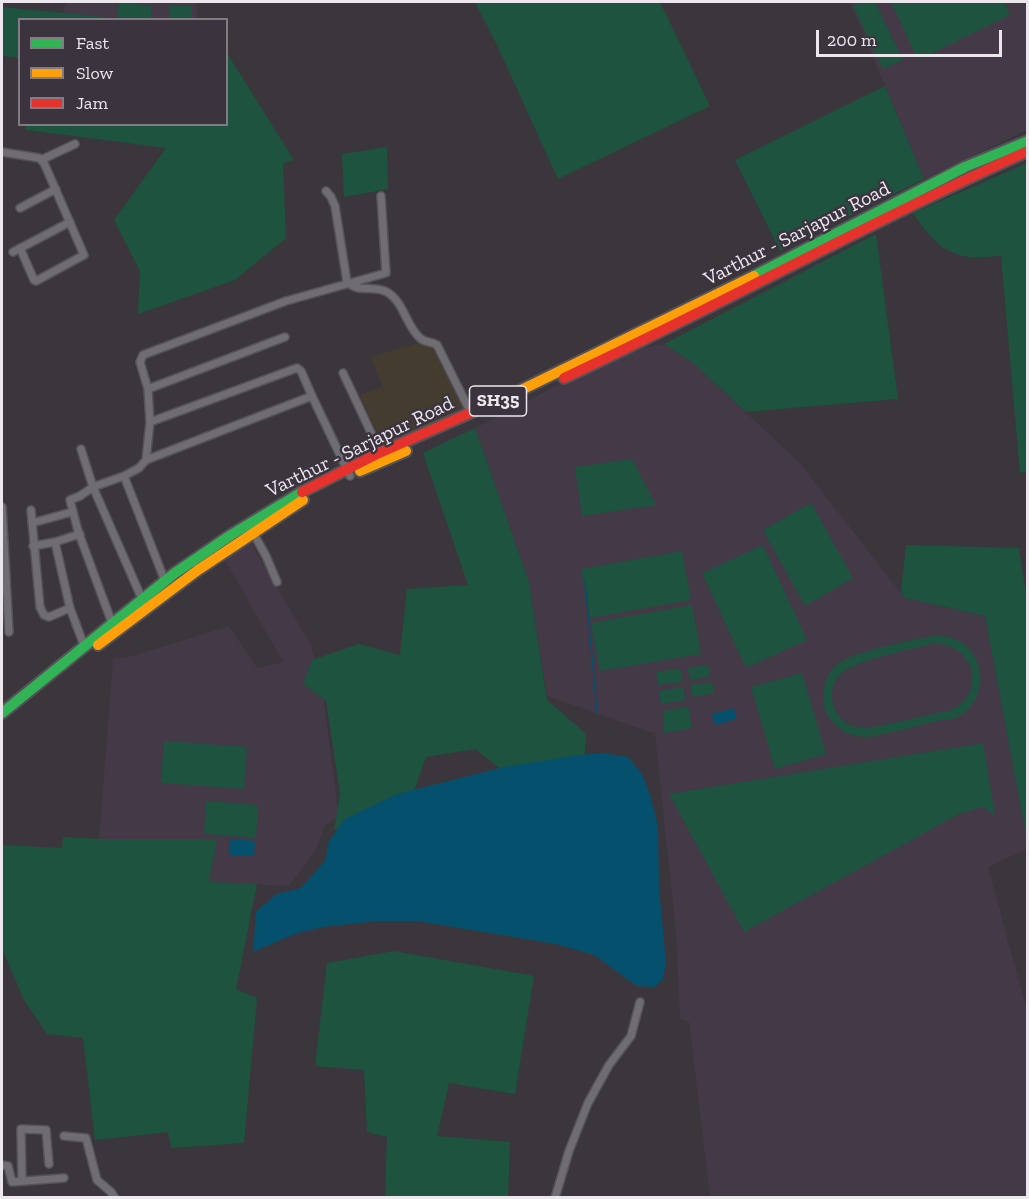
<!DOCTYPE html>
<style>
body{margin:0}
#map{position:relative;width:1029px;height:1199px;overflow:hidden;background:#3a363c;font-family:"Zilla Slab",serif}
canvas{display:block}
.frame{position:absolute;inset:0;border:3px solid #ebe7ed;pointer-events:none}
.legend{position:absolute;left:18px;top:18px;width:210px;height:108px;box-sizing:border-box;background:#3b343e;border:2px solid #817c84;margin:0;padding:8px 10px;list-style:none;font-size:18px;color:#ebe7ed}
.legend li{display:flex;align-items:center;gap:12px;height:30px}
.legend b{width:30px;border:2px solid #817c84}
.scale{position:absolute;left:816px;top:30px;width:186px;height:27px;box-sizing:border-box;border:3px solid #ebe7ed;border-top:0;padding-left:8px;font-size:18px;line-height:21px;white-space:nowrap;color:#ebe7ed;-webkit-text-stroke:4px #3b343e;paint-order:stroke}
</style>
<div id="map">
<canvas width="1029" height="1199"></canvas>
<div class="frame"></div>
<ul class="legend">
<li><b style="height:8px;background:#30b455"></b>Fast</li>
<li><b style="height:8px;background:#ff9f0a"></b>Slow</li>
<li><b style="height:8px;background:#e5322d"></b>Jam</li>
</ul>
<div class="scale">200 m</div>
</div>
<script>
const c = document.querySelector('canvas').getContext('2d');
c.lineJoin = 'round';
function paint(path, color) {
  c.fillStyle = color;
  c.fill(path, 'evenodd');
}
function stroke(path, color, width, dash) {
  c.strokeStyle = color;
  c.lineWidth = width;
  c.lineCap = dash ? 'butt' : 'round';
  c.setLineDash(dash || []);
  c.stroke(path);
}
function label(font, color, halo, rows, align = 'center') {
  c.font = font + ' "Zilla Slab",serif';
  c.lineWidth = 5;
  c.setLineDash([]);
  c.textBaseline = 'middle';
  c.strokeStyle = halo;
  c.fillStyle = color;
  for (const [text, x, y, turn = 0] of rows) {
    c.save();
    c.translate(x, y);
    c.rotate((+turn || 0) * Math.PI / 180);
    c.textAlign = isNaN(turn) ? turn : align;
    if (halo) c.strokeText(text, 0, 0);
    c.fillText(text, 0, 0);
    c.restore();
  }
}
const industrial = new Path2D(`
 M428,340L464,410L383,445L360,395L383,387L371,357Z`);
const built = new Path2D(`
 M66,2H196L198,19H133L62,14Z
 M850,2H1027V130L924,179Z
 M664,344L693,363L800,463L905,598L985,616L1027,841V849L988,867L1025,1003L1027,1002V1197H710L689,1022L680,1019L676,932L655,734L547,696L529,582L475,428L560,384L645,347Z
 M248,538L311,645L323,693L339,817L325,825L316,850L289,886L209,882L216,839H99L113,659L132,656L229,626L257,668L283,662L224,558Z`);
const green = new Path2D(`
 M119,2L152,6L151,19L20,20L19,58L2,56V7L117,18Z
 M475,2H660L710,106L558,179L498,47Z
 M863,2H875L903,60L883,69L853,6Z
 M891,2H1004L1010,15L918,60Z
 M169,5L192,6V18L169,17Z
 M227,53L294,160L283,163L286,238L235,280L138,314L140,271L114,220L166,148L26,130V125L226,124Z
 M885,86L924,179L780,251L735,160Z
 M387,147L388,189L344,197L342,154Z
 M1027,163L1028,471L1020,473L1001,256C991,256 978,258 968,257C940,252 928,235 913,213Z
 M876,234L898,399L746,412L693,363L664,344Z
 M475,428L529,582L547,700L586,734L584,766L523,787L475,749L426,757L413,794L334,830L340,793L326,701L303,684L312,660L359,644L400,655L407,589L468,585L423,453Z
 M632,459L656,505L582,516L575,467Z
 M811,503L853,578L805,606L763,530Z
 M763,545L807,640L746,668L702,573Z
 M906,545L1019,548L1028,607L1027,841L985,616L905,598L901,593Z
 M682,551L691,600L590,618L581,569Z
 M692,605L701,654L600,671L591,623Z
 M935,635C952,636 968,642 976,659C986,679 979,704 960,716C954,719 944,720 937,721C915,727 892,732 869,737C851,737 837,731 827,714C823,706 822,697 824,688C826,680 828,673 834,667C849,651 912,641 935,635ZM935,643C950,645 962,650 969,664C977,680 970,700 955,708C949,712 939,712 932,714C911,719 890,724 868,728C854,728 841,724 835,709C829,697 832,680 843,672C860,659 913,649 935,643Z
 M709,665L710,676L690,680L688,668Z
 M680,668L683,682L658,685L656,672Z
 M802,673L826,754L775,769L751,687Z
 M712,682L714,693L693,697L690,685Z
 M683,687L686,700L661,704L659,691Z
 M688,706L692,728L664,733L663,711Z
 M164,741L247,747L244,789L161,783Z
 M983,743L995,815L982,807L959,814L744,932L669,794Z
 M206,801L258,805L256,838L204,834Z
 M63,837L99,839H217L209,882L257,884L236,989L257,998L244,1143L171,1148L168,1132L95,1140L83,1038L47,1034L24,1000L2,949V845L62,848Z
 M394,951L534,976L515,1094L449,1083L437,1136L510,1142L508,1197H385L387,1137L367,1132L364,1070L315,1066L327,963Z`);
const water = new Path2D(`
 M734,708L736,719L715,725L712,714Z
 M603,753L628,757L642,774L650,795L658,825L659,888L666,963L663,979L654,987L637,986L594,955L556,944L417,921H377L323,927L295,934L253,952L256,912L276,894L301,888L325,861L329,841L345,819L397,794L504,767L579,755Z
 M230,839L255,841L254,856L229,855Z`);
const stream = new Path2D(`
 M585,580L597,713`);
const street = new Path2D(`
 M2,152L39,158L44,163L84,255L36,281L34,280L20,248
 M41,160L75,144
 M326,191L331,197L335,206L347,282C357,293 374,285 387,292C404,302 406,326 420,338C425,343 431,341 437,345L471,413
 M20,208L56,189
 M13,252L70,222
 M343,373L381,454
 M148,389L285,337
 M312,396L350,476
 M81,449L93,487L142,599
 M146,460L312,396L301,371L297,368L150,422
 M124,476L139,468L146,460L150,422L148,389L140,362L143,355L286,301L386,273L381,196
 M2,507L9,632
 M31,510L40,607L44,615L49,617L70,608L85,648
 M32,523L72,512
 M251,529L266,556L277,582
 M55,542L80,534
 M33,546L55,542L70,608
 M112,623L78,531L70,500L80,496L93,487L124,476L165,581
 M64,1136L86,1138L97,1180L111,1192L115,1198
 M2,1165L8,1166L12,1182L64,1178
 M22,1181L21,1129L46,1130L49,1164
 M555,1198L569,1151L588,1103L609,1065L631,1036L640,1002`);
const fast = new Path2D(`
 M754,276L965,167L1028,141
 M2,713L175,573L231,535L302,492`);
const slow = new Path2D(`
 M515,393L754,276
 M360,471L406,451
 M98,645L198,570L303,500`);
const jam = new Path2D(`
 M564,378C720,305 871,221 1028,151
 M302,492L375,455L515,393`);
const shields = [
 [498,401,57]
];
const shieldNames = [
 ["SH35",498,401]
];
const streetNames = [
 ["Varthur - Sarjapur Road",797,234,-27],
 ["Varthur - Sarjapur Road",360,447,-26]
];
paint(industrial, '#443d2f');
paint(built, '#433947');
paint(green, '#1d533f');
paint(water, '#05506c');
stroke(stream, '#05506c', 1.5);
stroke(street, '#565358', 10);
stroke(fast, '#565358', 14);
stroke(slow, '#565358', 14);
stroke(jam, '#565358', 14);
stroke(street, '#706d72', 7);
stroke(fast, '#30b455', 10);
stroke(slow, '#ff9f0a', 10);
stroke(jam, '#e5322d', 10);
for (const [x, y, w] of shields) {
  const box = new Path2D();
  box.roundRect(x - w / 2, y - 15, w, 30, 4.5);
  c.fillStyle = '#3b343e';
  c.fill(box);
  stroke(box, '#ebe7ed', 1.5);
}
label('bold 18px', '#ebe7ed', null, shieldNames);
label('20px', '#ebe7ed', '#3b343e', streetNames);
</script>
